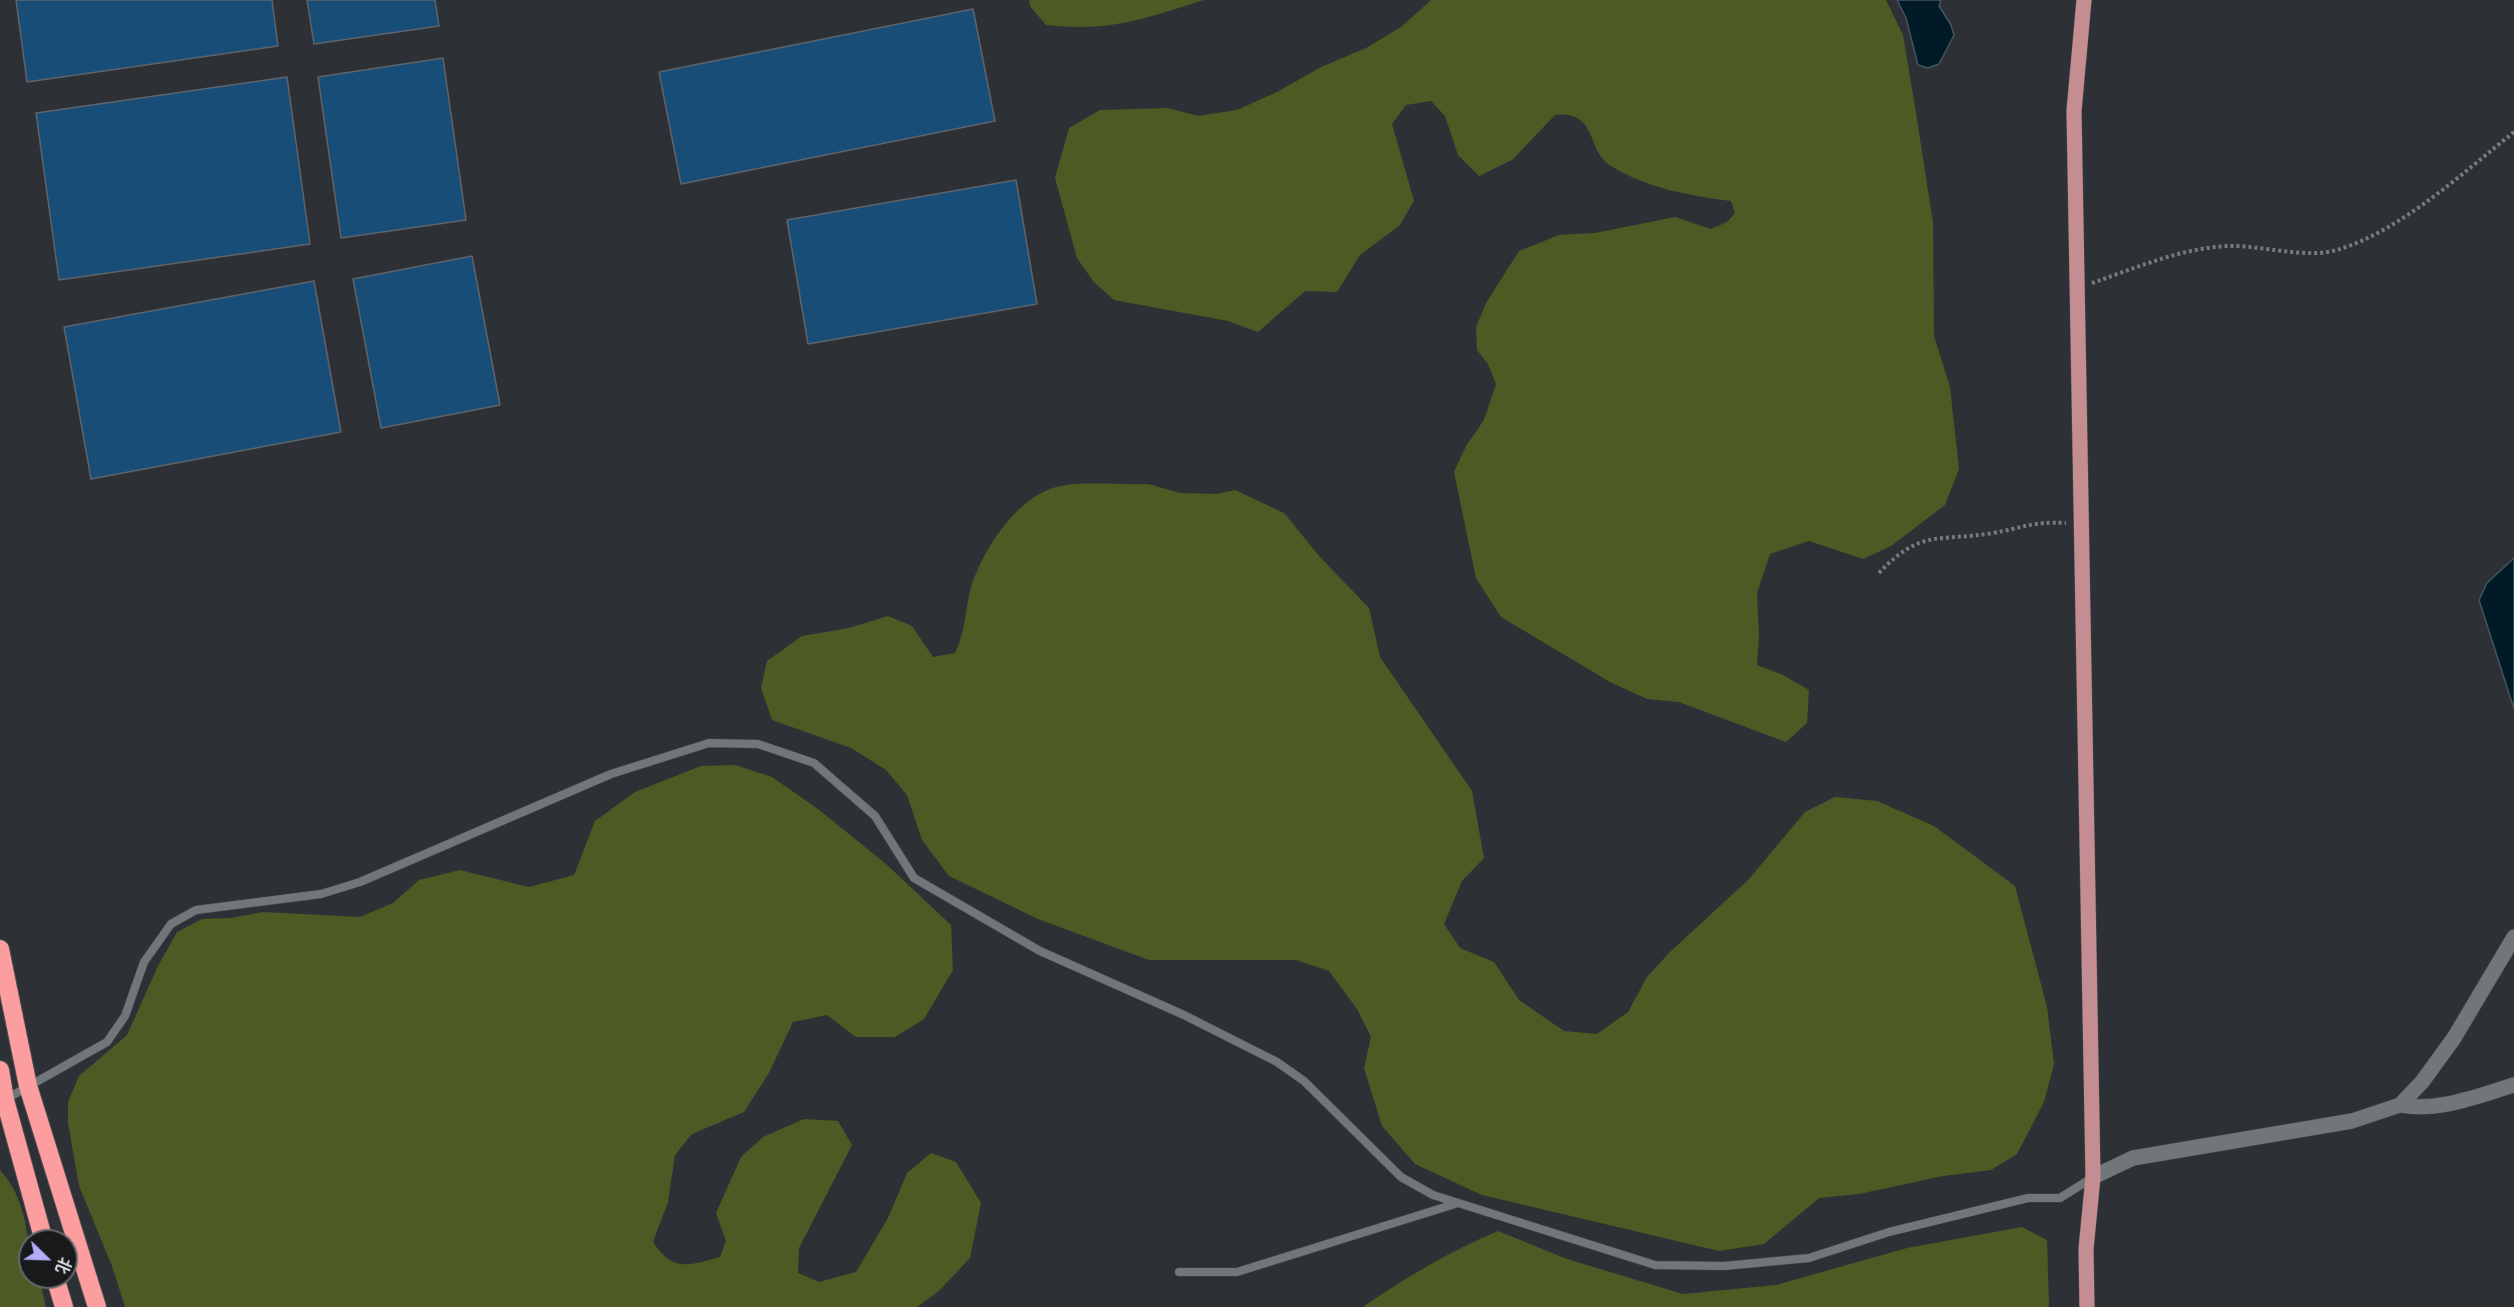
<!DOCTYPE html>
<meta charset="utf-8">
<style>
body{margin:0}
#map{position:relative;width:2514px;height:1307px;overflow:hidden;background:#2d3136;font-family:"Space Grotesk","Noto Sans SC",sans-serif}
canvas{display:block}
.north{position:absolute;left:18px;top:1229px;width:60px;height:60px;box-sizing:border-box;background:#17191b;border:2px solid #66686b;border-radius:50%;rotate:113deg;font-size:16px;font-weight:700;line-height:24px;text-align:center;color:#dcdfe2}
.north::after{content:'';display:block;margin:auto;width:21px;height:27px;background:#b4acf9;clip-path:polygon(50% 0,100% 100%,50% 72%,0 100%)}
</style>
<div id="map">
<canvas width="2514" height="1307"></canvas>
<div class="north">北</div>
</div>
<script>
const c = document.querySelector('canvas').getContext('2d');
c.lineJoin = 'round';
function paint(path, color) {
  c.fillStyle = color;
  c.fill(path, 'evenodd');
}
function stroke(path, color, width, dash) {
  c.strokeStyle = color;
  c.lineWidth = width;
  c.lineCap = dash ? 'butt' : 'round';
  c.setLineDash(dash || []);
  c.stroke(path);
}
const green = new Path2D(`
 M1029,0H1204C1143,19 1111,32 1046,25L1030,6Z
 M1431,0H1886L1903,35L1916,113L1933,223L1934,336L1950,387L1959,469L1945,505L1891,546L1863,559L1809,541L1770,554L1757,593L1759,635L1757,665L1783,675L1809,690L1807,723L1786,742L1679,702L1647,699L1610,682L1501,617L1476,578L1454,472L1466,446L1484,420L1496,384L1488,364L1477,350L1476,327L1486,303L1519,251L1559,235L1595,233L1675,217L1711,229L1727,222L1735,213L1731,201C1691,196 1646,188 1611,166C1586,151 1598,110 1555,115L1512,160L1479,176L1458,155L1445,116L1431,101L1406,105L1392,124L1414,201L1400,225L1360,255L1337,292L1305,291L1258,332L1228,321L1114,300L1093,281L1077,258L1055,178L1069,128L1100,110L1168,108L1198,116L1237,110L1277,92L1321,67L1366,48L1401,27Z
 M1148,484L1180,493L1217,494L1235,490L1284,513L1320,557L1369,608L1380,657L1472,791L1484,858L1462,881L1444,924L1460,948L1494,962L1519,1000L1564,1031L1597,1034L1628,1012L1647,977L1670,952L1749,879L1805,812L1835,797L1877,801L1934,826L2015,886L2047,1007L2054,1064L2044,1102L2017,1154L1991,1170L1943,1176L1859,1194L1819,1198L1764,1244L1719,1251L1482,1195L1415,1164L1382,1126L1364,1068L1371,1037L1357,1009L1329,971L1296,960H1149L1038,919L949,876L922,840L907,795L886,770L851,748L772,720L761,688L767,661L802,636L849,628L888,616L912,626L933,657L955,653C965,633 965,612 970,591C981,552 1017,495 1060,486C1083,481 1123,485 1148,484Z
 M735,765L772,777L818,809L886,864L951,925L953,970L924,1019L895,1037H856L827,1015L793,1022L769,1073L744,1112L692,1134L675,1155L668,1202L653,1242C673,1272 688,1266 720,1257L726,1241L716,1213L741,1157L763,1137L804,1119L838,1121L852,1145L799,1248L798,1273L819,1282L856,1272L888,1218L907,1173L931,1153L956,1162L981,1203L970,1258L939,1291L917,1307H125L112,1266L79,1186L68,1123V1102L79,1076L127,1035L158,966L177,932L202,919L231,918L263,912L360,917L393,903L419,880L460,870L529,887L574,875L595,821L635,792L701,766Z
 M0,1170C26,1198 30,1240 30,1277H39L46,1307H0Z
 M2022,1227L2047,1240L2049,1307H1363C1406,1277 1449,1252 1498,1231L1567,1259L1683,1294L1776,1285L1907,1248Z`);
const water = new Path2D(`
 M1897,0H1941L1939,6L1951,25L1954,35L1939,64L1928,68L1918,65L1906,18Z
 M2514,558V709L2479,600L2487,583Z`);
const building = new Path2D(`
 M16,0H272L278,46L27,82Z
 M307,0H435L439,26L314,44Z
 M973,9L995,121L681,184L659,72Z
 M443,58L466,220L341,238L318,77Z
 M287,77L310,244L59,280L36,113Z
 M1016,180L1037,304L808,344L787,220Z
 M472,256L500,405L381,428L353,279Z
 M314,281L341,432L91,479L64,327Z`);
const path = new Path2D(`
 M2092,283C2136,268 2181,248 2228,246C2262,245 2303,259 2337,250C2399,232 2464,172 2514,132
 M1879,573C1921,528 1940,542 1993,533C2022,528 2033,521 2066,523`);
const service = new Path2D(`
 M6,1099L107,1042L125,1016L144,962L171,924L196,910L321,894L360,882L611,774L709,743L758,744L814,763L875,816L914,878L1040,951L1184,1015L1277,1062L1304,1081L1401,1177L1433,1195L1655,1265L1724,1266L1809,1258L1889,1232L2028,1198H2060L2092,1178
 M1179,1272H1237L1458,1203`);
const minor = new Path2D(`
 M2400,1105C2439,1112 2477,1096 2514,1085
 M2093,1177L2133,1158L2352,1121L2400,1105L2422,1082L2454,1038L2514,937`);
const primary = new Path2D(`
 M2084,0L2074,111L2093,1177L2086,1249L2087,1307`);
const motorway = new Path2D(`
 M0,949L28,1086L97,1307
 M0,1070L5,1100L44,1241
 M55,1277L64,1307`);
paint(green, '#4b5b23');
paint(water, '#001a28');
stroke(water, '#425560', 1.5);
paint(building, '#184d78');
stroke(building, '#5f6469', 1.5);
stroke(service, '#494c50', 9);
stroke(minor, '#494c50', 16);
stroke(primary, '#494c50', 16);
stroke(motorway, '#494c50', 20);
stroke(path, '#777b7f', 4, [3, 3]);
stroke(service, '#71767b', 8);
stroke(minor, '#71767b', 15);
stroke(primary, '#c48d91', 15);
stroke(motorway, '#fc9da0', 18);
</script>
